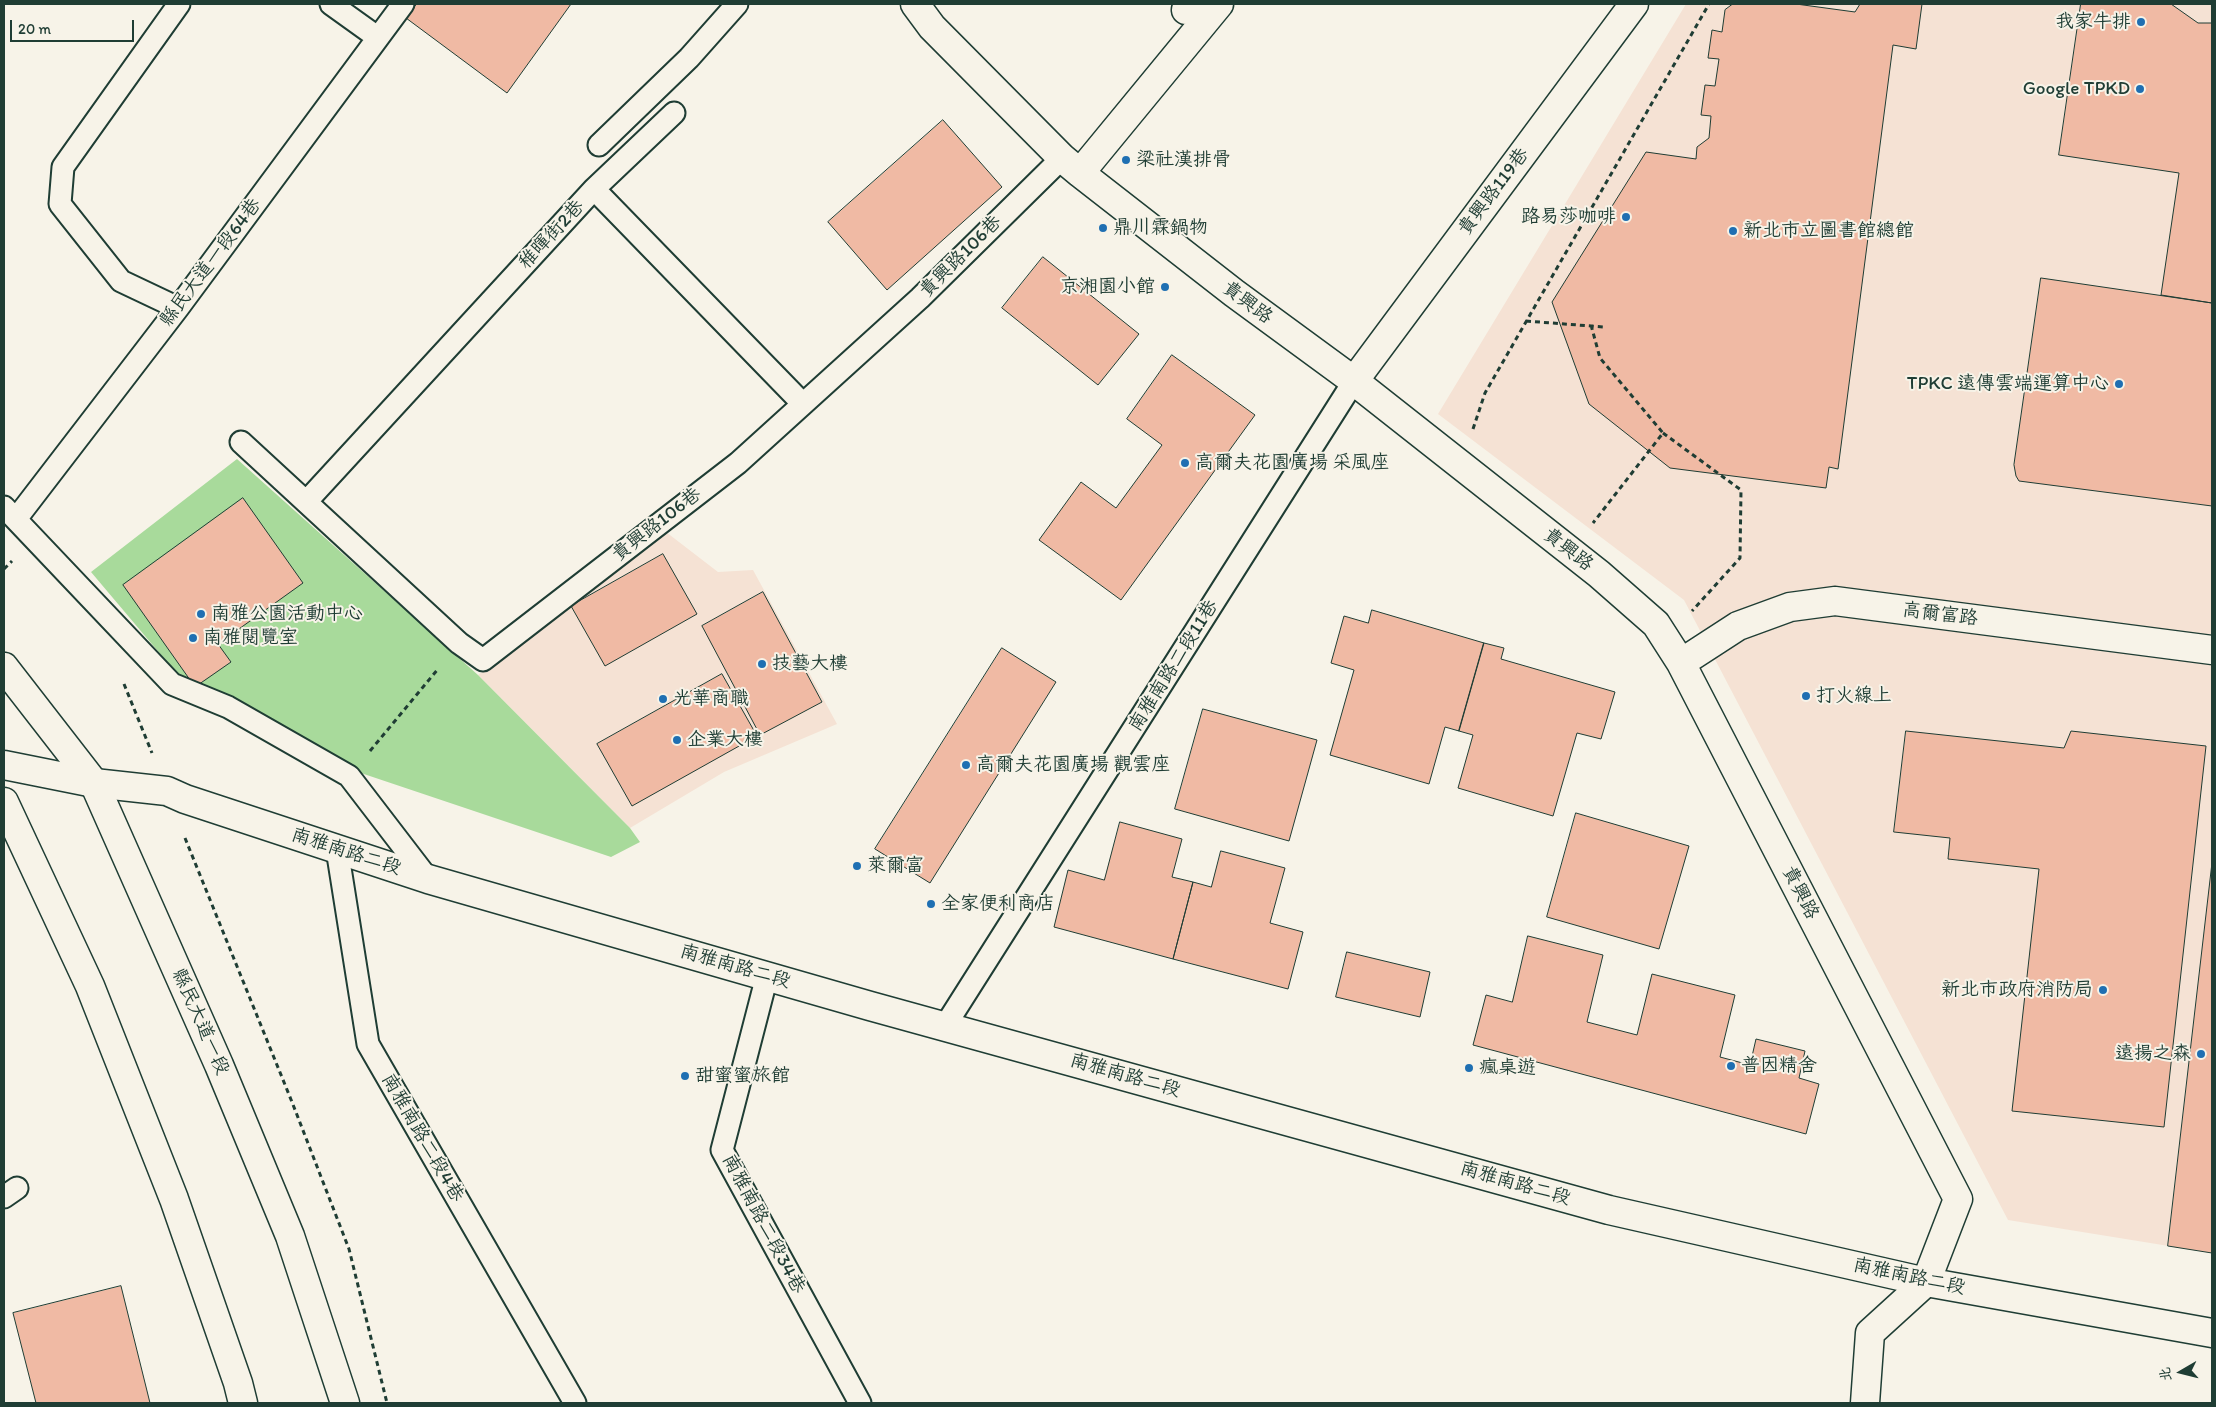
<!DOCTYPE html>
<meta charset="utf-8">
<style>
body{margin:0}
#map{position:relative;width:2216px;height:1407px;overflow:hidden;background:#f7f3e8;font-family:Itim,"LXGW WenKai TC",sans-serif}
canvas{display:block}
.frame{position:absolute;inset:0;border:5px solid #1f3d34;pointer-events:none}
.north{position:absolute;left:2156px;top:1347px;width:50px;height:50px;-webkit-text-stroke:4px #f7f3e8;paint-order:stroke;rotate:262deg;font-size:14px;font-weight:700;line-height:20px;text-align:center;color:#1f3d34}
.north::after{content:'';display:block;margin:auto;width:18px;height:22px;background:#1f3d34;clip-path:polygon(50% 0,100% 100%,50% 72%,0 100%)}
.scale{position:absolute;left:10px;top:20px;width:124px;height:22px;box-sizing:border-box;border:2px solid #1f3d34;border-top:0;padding-left:6px;font-size:15px;line-height:18px;white-space:nowrap;color:#1f3d34;-webkit-text-stroke:4px #f7f3e8;paint-order:stroke}
</style>
<div id="map">
<canvas width="2216" height="1407"></canvas>
<div class="frame"></div>
<div class="north">北</div>
<div class="scale">20 m</div>
</div>
<script>
const c = document.querySelector('canvas').getContext('2d');
c.lineJoin = 'round';
function paint(path, color) {
  c.fillStyle = color;
  c.fill(path, 'evenodd');
}
function stroke(path, color, width, dash) {
  c.strokeStyle = color;
  c.lineWidth = width;
  c.lineCap = dash ? 'butt' : 'round';
  c.setLineDash(dash || []);
  c.stroke(path);
}
function label(font, color, halo, rows, align = 'center') {
  c.font = font + ' Itim,"LXGW WenKai TC",sans-serif';
  c.lineWidth = 4;
  c.setLineDash([]);
  c.textBaseline = 'middle';
  c.strokeStyle = halo;
  c.fillStyle = color;
  for (const [text, x, y, turn = 0] of rows) {
    c.save();
    c.translate(x, y);
    c.rotate((+turn || 0) * Math.PI / 180);
    c.textAlign = isNaN(turn) ? turn : align;
    if (halo) c.strokeText(text, 0, 0);
    c.fillText(text, 0, 0);
    c.restore();
  }
}
const built = new Path2D(`
 M1686,4H2212V1253L2008,1220L1684,600L1438,414Z
 M666,532L718,572L753,570L837,724L724,772L630,828L478,675Z`);
const green = new Path2D(`
 M237,459L478,675L630,828L640,842L611,857L340,766L227,698L178,675L91,572Z`);
const building = new Path2D(`
 M417,4H571L507,93L406,18Z
 M1733,4H1796L1855,12L1860,4H1922L1916,49L1893,45L1838,469L1829,467L1826,488L1670,468L1589,404L1552,302L1646,152L1696,159L1697,147L1709,138L1711,116L1701,115L1705,85L1715,86L1719,59L1708,58L1712,30L1722,32L1725,10Z
 M2081,4H2171L2198,23H2212V303L2161,295L2179,173L2059,155Z
 M943,120L1002,187L887,290L828,222Z
 M1043,257L1139,334L1098,385L1002,308Z
 M2041,278L2212,303V506L2019,481L2016,476L2014,465Z
 M1172,355L1255,415L1121,600L1039,540L1081,482L1116,508L1162,445L1127,419Z
 M243,498L303,583L218,644L231,662L195,687L123,585Z
 M663,554L697,614L605,666L571,606Z
 M763,592L822,702L760,735L702,626Z
 M1372,610L1484,643L1459,731L1445,727L1429,784L1330,755L1354,670L1331,663L1344,616L1368,623Z
 M1484,643L1504,648L1501,659L1615,692L1601,739L1577,733L1553,816L1458,788L1473,735L1459,731Z
 M1002,648L1056,682L930,883L875,849Z
 M722,674L757,736L632,806L597,744Z
 M1203,709L1317,740L1289,841L1175,809Z
 M1906,731L2064,748L2071,731L2206,746L2164,1127L2012,1111L2039,869L1948,859L1950,838L1894,832Z
 M1576,813L1689,846L1659,949L1547,917Z
 M1120,822L1182,839L1172,877L1193,882L1173,959L1054,927L1068,870L1104,880Z
 M1221,851L1285,868L1270,923L1303,932L1288,989L1173,959L1193,882L1211,887Z
 M2212,863V1253L2168,1246Z
 M1528,936L1603,955L1587,1022L1637,1035L1652,974L1735,995L1720,1057L1750,1065L1756,1039L1805,1051L1799,1078L1819,1084L1806,1134L1473,1045L1486,995L1512,1002Z
 M1347,952L1430,972L1420,1017L1336,997Z
 M121,1286L150,1403H36L13,1313Z`);
const path = new Path2D(`
 M1526,321L1604,327
 M1591,325L1600,358L1663,433L1593,523
 M1473,429L1485,393L1709,4
 M1663,433L1741,490L1740,558L1692,611
 M4,569L12,561
 M124,684L152,753
 M370,751L438,669
 M185,838L292,1102L349,1249L387,1403`);
const service = new Path2D(`
 M331,4L377,37
 M599,145L689,58L737,4
 M594,189L674,113
 M178,308L121,281L60,204L63,167L179,4
 M241,442L459,643L483,660L738,463L920,298L1062,158
 M306,502L594,189L803,404
 M4,507L172,684L228,707L349,776L428,879
 M16,519L178,308L403,4
 M337,849L368,1044L575,1403
 M767,976L722,1150L860,1403
 M945,1026L1354,381
 M4,1197L17,1188`);
const minor = new Path2D(`
 M915,4L932,27L1062,158L1080,173L1234,293L1354,381L1599,574L1656,624L1681,663L1958,1199L1926,1282L1870,1333L1865,1403
 M1186,10L1191,4
 M1080,173L1219,4
 M1354,381L1634,4
 M1681,663L1738,626L1790,607L1835,601L2212,650`);
const tertiary = new Path2D(`
 M4,765L94,783L167,791L185,799L428,879L870,1006L1609,1210L1926,1282L2212,1333`);
const secondary = new Path2D(`
 M4,667L94,783L219,1065L290,1236L345,1403
 M4,802L90,986L174,1199L238,1383L243,1403`);
const markers = [
 [2141,22,5,"#1f6fb2"],
 [2140,89,5,"#1f6fb2"],
 [1126,160,5,"#1f6fb2"],
 [1626,217,5,"#1f6fb2"],
 [1103,228,5,"#1f6fb2"],
 [1733,231,5,"#1f6fb2"],
 [1165,287,5,"#1f6fb2"],
 [2119,384,5,"#1f6fb2"],
 [1185,463,5,"#1f6fb2"],
 [201,614,5,"#1f6fb2"],
 [193,638,5,"#1f6fb2"],
 [762,664,5,"#1f6fb2"],
 [1806,696,5,"#1f6fb2"],
 [663,699,5,"#1f6fb2"],
 [677,740,5,"#1f6fb2"],
 [966,765,5,"#1f6fb2"],
 [857,866,5,"#1f6fb2"],
 [931,904,5,"#1f6fb2"],
 [2103,990,5,"#1f6fb2"],
 [2201,1054,5,"#1f6fb2"],
 [1731,1066,5,"#1f6fb2"],
 [1469,1068,5,"#1f6fb2"],
 [685,1076,5,"#1f6fb2"]
];
const poiNames = [
 ["我家牛排",2131,22,"right"],
 ["Google TPKD",2130,89,"right"],
 ["梁社漢排骨",1136,160],
 ["路易莎咖啡",1616,217,"right"],
 ["鼎川霖鍋物",1113,228],
 ["新北市立圖書館總館",1743,231],
 ["京湘園小館",1155,287,"right"],
 ["TPKC 遠傳雲端運算中心",2109,384,"right"],
 ["高爾夫花園廣場 采風座",1195,463],
 ["南雅公園活動中心",211,614],
 ["南雅閱覽室",203,638],
 ["技藝大樓",772,664],
 ["打火線上",1816,696],
 ["光華商職",673,699],
 ["企業大樓",687,740],
 ["高爾夫花園廣場 觀雲座",976,765],
 ["萊爾富",867,866],
 ["全家便利商店",941,904],
 ["新北市政府消防局",2093,990,"right"],
 ["遠揚之森",2191,1054,"right"],
 ["普因精舍",1741,1066],
 ["瘋桌遊",1479,1068],
 ["甜蜜蜜旅館",695,1076]
];
const streetNames = [
 ["貴興路119巷",1494,192,-53],
 ["稚暉街2巷",552,235,-47],
 ["貴興路106巷",961,257,-45],
 ["縣民大道一段64巷",211,263,-53],
 ["貴興路",1247,303,37],
 ["貴興路106巷",657,525,-38],
 ["貴興路",1568,550,38],
 ["高爾富路",1940,615,7],
 ["南雅南路二段11巷",1174,666,-58],
 ["南雅南路二段",346,852,18],
 ["貴興路",1800,893,63],
 ["南雅南路二段",735,967,16],
 ["縣民大道一段",200,1022,66],
 ["南雅南路二段",1125,1076,16],
 ["南雅南路二段4巷",422,1138,60],
 ["南雅南路二段",1515,1184,16],
 ["南雅南路二段34巷",763,1224,62],
 ["南雅南路二段",1909,1277,12]
];
paint(built, '#f5e2d4');
paint(green, '#a8da9b');
paint(building, '#f0baa4');
stroke(building, '#1f3d34', 1);
stroke(service, '#1f3d34', 25);
stroke(minor, '#1f3d34', 31);
stroke(tertiary, '#1f3d34', 31);
stroke(secondary, '#1f3d34', 31);
stroke(path, '#1f3d34', 3, [5, 4]);
stroke(service, '#f7f3e8', 21);
stroke(minor, '#f7f3e8', 28);
stroke(tertiary, '#f7f3e8', 28);
stroke(secondary, '#f7f3e8', 28);
for (const [x, y, r, color] of markers) {
  const dot = new Path2D();
  dot.arc(x, y, r, 0, 2 * Math.PI);
  c.fillStyle = color;
  c.fill(dot);
  stroke(dot, '#f7f3e8', 2);
}
label('19px', '#1f3d34', '#f7f3e8', poiNames, 'left');
label('19px', '#1f3d34', '#f7f3e8', streetNames);
</script>
